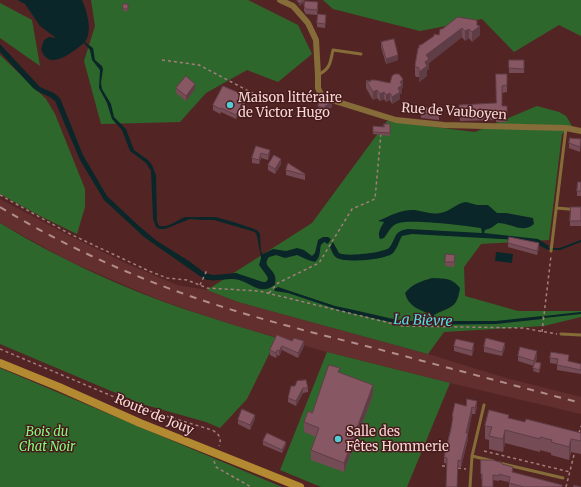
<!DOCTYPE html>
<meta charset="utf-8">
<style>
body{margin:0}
canvas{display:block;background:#522524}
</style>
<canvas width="581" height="487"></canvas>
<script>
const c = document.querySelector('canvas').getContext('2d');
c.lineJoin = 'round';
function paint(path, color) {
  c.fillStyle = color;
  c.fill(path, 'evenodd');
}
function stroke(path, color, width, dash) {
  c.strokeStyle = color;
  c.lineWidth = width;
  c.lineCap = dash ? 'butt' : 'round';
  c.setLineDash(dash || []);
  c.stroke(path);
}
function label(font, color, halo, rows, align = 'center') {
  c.font = font + ' Merriweather,serif';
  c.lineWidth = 3;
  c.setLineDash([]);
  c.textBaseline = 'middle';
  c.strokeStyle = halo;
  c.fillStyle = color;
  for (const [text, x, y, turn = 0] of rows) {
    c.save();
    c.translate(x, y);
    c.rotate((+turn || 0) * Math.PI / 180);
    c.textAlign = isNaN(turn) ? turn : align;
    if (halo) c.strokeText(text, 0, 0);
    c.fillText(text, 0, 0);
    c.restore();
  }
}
const built = new Path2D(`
 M0,199L64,233L123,262L177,285L207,290L238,302L428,354L506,378L581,397V414L450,383L327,352L223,322L157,299L69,261L0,223Z`);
const green = new Path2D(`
 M91,0H248L298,25L312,54L278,82L247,70L206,93L180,122L101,124L84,61L95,26Z
 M323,0H581V36L559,25L514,52L482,19L420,31L333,9Z
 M0,3L32,20L40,66L0,38Z
 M0,55L46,99L55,114L85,189V207L77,234L42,217L0,194Z
 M537,106L559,112L566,116L572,126L562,134L549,240L481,244L464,267L465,296L518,311H581V317L544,326L444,332L428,354L238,302L207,290L312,223L387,121L475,132Z
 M0,223C59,259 122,288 187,310C217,320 247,329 277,338L247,399L220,428L206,422L142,404L0,344Z
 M327,352L450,383L407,487H321L280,470Z
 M0,368L282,487H0Z`);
const water = new Path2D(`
 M17,0H82C87,11 93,32 85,42L93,48L95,60L102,66L103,69L101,83L102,89L111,104L114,117L126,129L134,150L148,160L152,165L156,175L157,221L159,226C169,228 177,220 185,217C188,217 214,217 216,217C226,220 249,226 258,231L260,234L261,252L263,254L273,249L286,251L297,248L304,250L312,256L315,253L318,240L323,237H328L331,239L328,244L324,242L321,245C319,252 321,257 315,262L308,260L297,255L285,258L276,255L269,257C262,266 272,267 275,276C276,279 275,282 275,285C272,286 269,289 266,289C256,291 248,282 239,280C228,277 216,283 204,279L144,237L104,200L80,160L55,101C49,95 40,94 33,88L0,52V44L40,87L54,93L60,98L83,155L107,196L139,226L157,241L189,261L205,273L213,275L236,273L263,282H266L268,279L267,276L259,265L261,258L257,236L255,232L214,220H202L190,219L165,229H159L156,227L153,219L151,171L146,163L130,151L122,130L112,119L107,103L99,88L100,70L92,60L90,50L84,43C72,52 49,73 41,49L44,40L49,37L56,38L40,26L25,4Z
 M466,202L477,205H488L497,213H506L533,218L534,224C523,234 511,223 498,223L491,228L485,230L484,233L538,239L549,246L548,250L535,243L519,240L412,234L402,236C399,241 397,249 393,253C386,260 345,263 337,258C333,256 332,251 330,247L333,242L339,253C346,257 382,253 389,248C397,238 393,231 408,229L482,233L481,228C464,226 409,218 396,224C390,227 388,233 384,238L380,239C377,233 381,227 384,222L378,221C389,216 402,209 415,210C423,211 431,215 440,213C450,212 456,203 466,202Z
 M496,252L513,254L512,263L495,261Z
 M432,278C445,279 451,277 460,288C457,309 451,306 434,315L435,321H496L542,316V319L496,324L403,325L342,311L288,293L275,291L274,289L278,287L335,306L354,310L402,321H431L430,314C419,310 408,306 405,293C412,284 422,281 432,278Z
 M581,312V314L544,318V316Z`);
const stream = new Path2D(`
 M549,249H560L581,241`);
const path = new Path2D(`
 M162,60L199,65L260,97
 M0,195L70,234L149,271L167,278L187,280L207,288L259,291L402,326L523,328L557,334
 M200,285L207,270
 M269,293L278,283L319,263L352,209L375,199L381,133
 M542,332L551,256
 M0,349L143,409L212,430C219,434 222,438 219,446
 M579,433L581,426
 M484,451L570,472
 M214,461L216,467L251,487
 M442,466H448
 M458,468L466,469
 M566,487L575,451`);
const lane = new Path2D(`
 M318,75C331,68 330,63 333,50L361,54
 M556,208L581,210
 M551,251L566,128
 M561,334L581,335
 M472,456L493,461
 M499,463L563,478
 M470,487L472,456L484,405`);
const street = new Path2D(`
 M280,0L293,6L308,23L316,40L318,75V88L322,97L383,116L396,120L444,125L566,128L581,131`);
const secondary = new Path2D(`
 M0,363L59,387L140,423L300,487`);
const rail = new Path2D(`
 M0,207C59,243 122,272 187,295C249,317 314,333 378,349C445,367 513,385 581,403`);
const wall = new Path2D(`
 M123,4H128V11H123Z
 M304,6L318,7L317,15L306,14L304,11Z
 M326,19L325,28L317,27V23Z
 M477,25L480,35L472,42L469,38L465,41L462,37L429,63V69L427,70V76L419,82V77H416L415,75V65L419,48L421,45L439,35L442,29Z
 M381,42L398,60L386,64L381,47Z
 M509,60H524V73H509Z
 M496,74H507V92L502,93V106H507V122H496V120L460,121L459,105L496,103Z
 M366,80L403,87L402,88V93L400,94V99L392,104L390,100L386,102L384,99L380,101L377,98L373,100L366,88Z
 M176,88L195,89L186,101L176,93Z
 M246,101L236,119L221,112L220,114L213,110V105Z
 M318,106L332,107L325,111V113L318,111Z
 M439,109V120L421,118V113Z
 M390,124V136L373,134V126L384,127Z
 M581,139L580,152L569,148V143Z
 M256,146L270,154L268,160L261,158L259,164L252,163V158Z
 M281,164L275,174L268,170V165Z
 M286,170L305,174V180L286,175Z
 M581,182V196H577V191Z
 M581,207V226H570V221Z
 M508,243L539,248L537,255L508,247Z
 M446,254L455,260L454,267L445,266Z
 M277,335L304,346L298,358L282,350L279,356L277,355L276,358L270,355V350Z
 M454,346L474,348L472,356L454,351Z
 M484,347L505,348L502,356L484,352Z
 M518,356H537L536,362L541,366L539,373L533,371L534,366L518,361Z
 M550,358L581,364V374L557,370V364L550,363Z
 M340,373L373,395L344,472L311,460V450L316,437L304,432V422L312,413Z
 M291,386L308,388V392L303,393L296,406L288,402V398Z
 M466,406L477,407L475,414H472L468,433V439L461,467L444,463V457L452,422V416Z
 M509,418L525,422L581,433V454L571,452L569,460L551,455V453L540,450V452L505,443L503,452L489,449V440L485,439V426Z
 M255,419L250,430L238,424V420Z
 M263,441L286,445L282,453L263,445Z
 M481,460L502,464L513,472L562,487H509V482L499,480V481L493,480L481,479Z`);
const shadedWall = new Path2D(`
 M304,1V3L299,6V3Z
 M477,21V28L480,26V35L472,42V32Z
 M462,28V37L429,63V69L427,70V76L419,82V72L426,55Z
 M469,29V38L465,41V31Z
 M398,55V60L386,64V59Z
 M403,79V87L402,88V93L400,94V99L392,104V97L398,88L400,82Z
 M195,84V89L186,101V96Z
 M377,90V98L373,100V92Z
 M384,92V99L380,101V94Z
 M390,93V100L386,102V95Z
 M246,96V101L236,119V115Z
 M332,103V107L325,111V113V106Z
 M270,150V154L268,160V155Z
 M261,153V158L259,164V160Z
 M281,159V164L275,174V169Z
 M539,243V248L537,255V251Z
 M304,341V346L298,358V353Z
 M474,343V348L472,356V351Z
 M505,343V348L502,356V352Z
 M282,346V350L279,356V351Z
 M277,350V355L276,358V353Z
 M537,351V356L534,366V361Z
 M373,385V395L344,472V463Z
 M303,388V393L296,406V401Z
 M477,401V407L475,414V408Z
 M472,407V414L468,434V433V439L461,467V461Z
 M255,415V419L250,430V425Z
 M505,430V443L503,452V439Z
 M571,439V452L569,460V447Z
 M286,442V445L282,453V450Z`);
const building = new Path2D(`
 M297,0H304V1L299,3Z
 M305,1L318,2L317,10L306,9L304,6Z
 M123,4H128V9H123Z
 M318,14L326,15L325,24L317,23Z
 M458,17L476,20L477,21V25L480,26L472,32L469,29L465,31L462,28L426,55L429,59L425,62L427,66L419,72V68L416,67L415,65L418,48H419V45H421L434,36V34L439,35L440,29H442Z
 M394,39L398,55L386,59L381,42Z
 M509,60H524V69L509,68Z
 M395,74H399L403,79L400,82L402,85L398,88L400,92L392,97L390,93L386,95L384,92L380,94L377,90L373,92L366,80L370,82L371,80H375L390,83L392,76Z
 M496,74H507V85L502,86V106H507V115H496V113L460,114L459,105L496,103Z
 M186,76L195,84L186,96L176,88Z
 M223,86L246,96L236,115L221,108L220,109L213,105Z
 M320,99L332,103L325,106V108L318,106Z
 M421,107L439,109V115L421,113Z
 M384,124H390V133L373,132V126L384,127Z
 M570,138L581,139L580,147L569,143Z
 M256,146L270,150L268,155L261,153L259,160L252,158Z
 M274,155L281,159L275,169L268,165Z
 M288,163L305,174V175L286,170Z
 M578,182H581V191H577Z
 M571,207H581V221H570Z
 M509,237L539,243L537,251L508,243Z
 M446,254L455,255L454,262H445Z
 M277,335L292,341L294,338L304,341L298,353L282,346L279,351L277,350L276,353L270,350Z
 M486,338L505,343L502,352L484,347Z
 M456,339L474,343L472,351L454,346Z
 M520,347L537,351L534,361L518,356Z
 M551,352L569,355L568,361L581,364V370L557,365L558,359L550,358Z
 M535,362L541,363L539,370L533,368Z
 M329,365L340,368L338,372L373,385L344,463L311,450L319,428L304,422L308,411L312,413Z
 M306,380L308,388H303L296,401L288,398L291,386H295L297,381Z
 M467,399L477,401L475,408L472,407L466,433H468L461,461L458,460L457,487H446L447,458L444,457L451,429L453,416H452L455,403L466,406Z
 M242,409L255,415L250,425L238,420Z
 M489,410L509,415L508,418L525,422L526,419L581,433V441L571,439L569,447L551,442L552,440L540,437V439L505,430L503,439L489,436L492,427L485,426Z
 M267,433L286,442L282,450L263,441Z
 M481,460H493L502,463V464L513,467L512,472L562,485V487H524L509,483L510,477L499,474V476L493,475V487H482V474H481Z
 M574,485L581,487H574Z`);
const markers = [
 [230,105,4,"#52ccd6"],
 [338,439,4,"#52ccd6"]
];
const poiNames = [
 ["Maison littéraire",238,98],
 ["de Victor Hugo",238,113],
 ["Salle des",346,432],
 ["Fêtes Hommerie",346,447]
];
const streetNames = [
 ["Rue de Vauboyen",454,112,4],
 ["Route de Jouy",154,415,23]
];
const parkNames = [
 ["Bois du",47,432],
 ["Chat Noir",47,447]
];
const waterNames = [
 ["La Bièvre",423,321,2]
];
paint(built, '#622e2e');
paint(green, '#2e672c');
paint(water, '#0a2629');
stroke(stream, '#0a2629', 2);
stroke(path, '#a37e7c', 1.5, [3, 3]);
stroke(lane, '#866c39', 3);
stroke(street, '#866c39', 6);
stroke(secondary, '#b38931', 8);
stroke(rail, '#b18d8b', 2, [7, 7]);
paint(wall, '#754b56');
paint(shadedWall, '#5f3d46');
paint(building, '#885764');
stroke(building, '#5f3d46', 1);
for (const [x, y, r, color] of markers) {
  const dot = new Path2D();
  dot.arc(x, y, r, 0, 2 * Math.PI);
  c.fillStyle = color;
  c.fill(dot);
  stroke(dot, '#471b1b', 1.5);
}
label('13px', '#f5d7d5', '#471b1b', poiNames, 'left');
label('13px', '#f5d7d5', '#471b1b', streetNames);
label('italic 13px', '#81fa7b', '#471b1b', parkNames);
label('italic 14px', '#52dfea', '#471b1b', waterNames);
</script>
